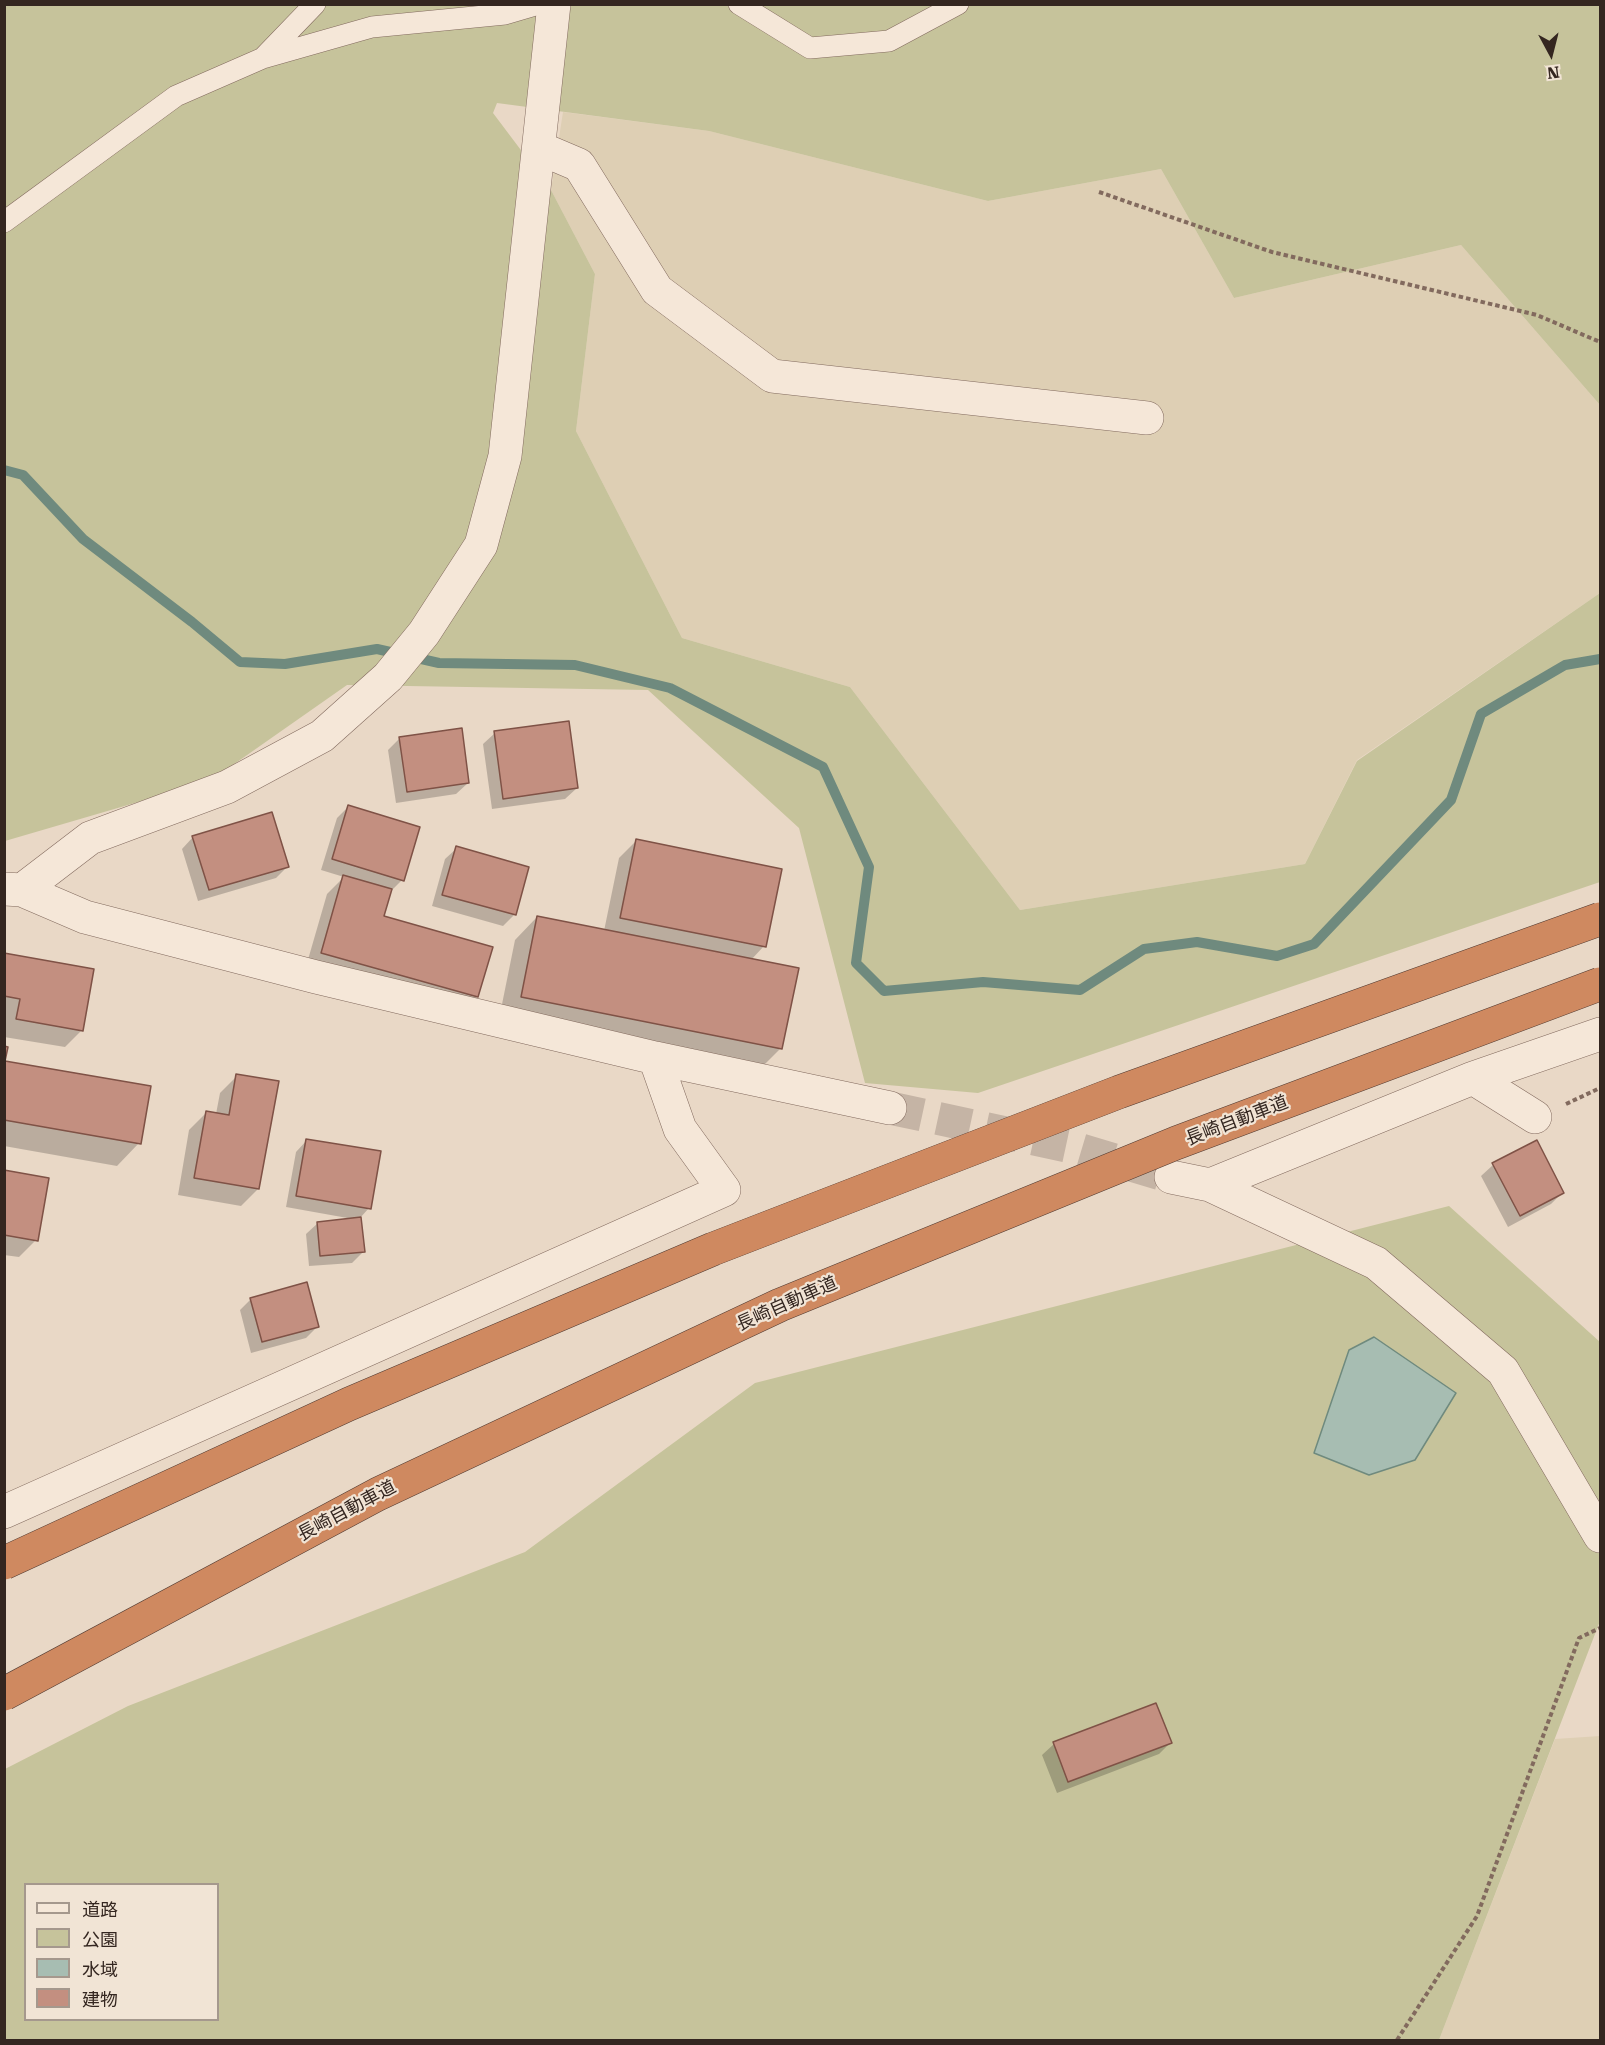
<!DOCTYPE html>
<meta charset="utf-8">
<style>
body{margin:0}
#map{position:relative;width:1605px;height:2045px;overflow:hidden;background:#e9d8c6;font-family:"Roboto Serif","Noto Sans JP",serif}
canvas{display:block}
.frame{position:absolute;inset:0;border:6px solid #342620;pointer-events:none}
.legend{position:absolute;left:24px;top:1883px;width:195px;height:138px;box-sizing:border-box;background:#f1e4d5;border:2px solid #a5988d;margin:0;padding:8px 10px;list-style:none;font-size:18px;color:#342620}
.legend li{display:flex;align-items:center;gap:12px;height:30px}
.legend b{width:30px;border:2px solid #a5988d}
.north{position:absolute;left:1521px;top:24px;width:60px;height:60px;-webkit-text-stroke:4px #f1e4d5;paint-order:stroke;rotate:173deg;font-size:16px;font-weight:700;line-height:24px;text-align:center;color:#342620}
.north::after{content:'';display:block;margin:auto;width:21px;height:27px;background:#342620;clip-path:polygon(50% 0,100% 100%,50% 72%,0 100%)}
</style>
<div id="map">
<canvas width="1605" height="2045"></canvas>
<div class="frame"></div>
<ul class="legend">
<li><b style="height:8px;background:#f5e7d8"></b>道路</li>
<li><b style="height:16px;background:#c6c39b"></b>公園</li>
<li><b style="height:16px;background:#a7bdb2"></b>水域</li>
<li><b style="height:16px;background:#c38f80"></b>建物</li>
</ul>
<div class="north">N</div>
</div>
<script>
const c = document.querySelector('canvas').getContext('2d');
c.lineJoin = 'round';
function paint(path, color) {
  c.fillStyle = color;
  c.fill(path, 'evenodd');
}
function stroke(path, color, width, dash) {
  c.strokeStyle = color;
  c.lineWidth = width;
  c.lineCap = dash ? 'butt' : 'round';
  c.setLineDash(dash || []);
  c.stroke(path);
}
function label(font, color, halo, rows, align = 'center') {
  c.font = font + ' "Roboto Serif","Noto Sans JP",serif';
  c.lineWidth = 4.5;
  c.setLineDash([]);
  c.textBaseline = 'middle';
  c.strokeStyle = halo;
  c.fillStyle = color;
  for (const [text, x, y, turn = 0] of rows) {
    c.save();
    c.translate(x, y);
    c.rotate((+turn || 0) * Math.PI / 180);
    c.textAlign = isNaN(turn) ? turn : align;
    if (halo) c.strokeText(text, 0, 0);
    c.fillText(text, 0, 0);
    c.restore();
  }
}
const farmland = new Path2D(`
 M563,112L709,131L988,201L1161,169L1234,298L1461,245L1600,405V593L1357,760L1305,864L1020,910L850,687L682,638L576,431L595,274L551,190Z
 M1600,1736V2040H1439L1555,1739Z`);
const green = new Path2D(`
 M4,5H1600V405L1461,245L1234,298L1161,169L988,201L709,131L497,103L493,113L551,190L595,274L576,431L682,638L850,687L1020,910L1305,864L1357,761L1600,593V882L978,1093L865,1083L799,828L648,690L347,685L210,781L5,841Z
 M1449,1206L1600,1342V1621L1439,2040H5V1769L128,1706L525,1552L755,1383ZM26,1884H218V2020H26Z`);
const water = new Path2D(`
 M1374,1337L1456,1393L1415,1460L1369,1475L1314,1453L1349,1350Z`);
const shadow = new Path2D(`
 M495,733L577,788L565,799L492,809L483,744Z
 M400,738L468,783L456,794L396,803L388,750Z
 M348,807L402,880L391,891L382,917L477,997L460,1014L305,970L327,894L344,877L321,870L337,818Z
 M193,837L288,866L276,878L198,901L182,849Z
 M636,841L764,946L751,960L781,1048L759,1070L499,1019L515,940L537,917L604,931L619,858Z
 M457,848L527,868L514,915L503,926L432,906L445,859Z
 M4,955L82,1030L65,1047L4,1037Z
 M4,1062L139,1143L117,1166L4,1146Z
 M237,1076L258,1189L241,1206L178,1195L189,1130L206,1113L216,1114L220,1093Z
 M307,1140L369,1208L360,1218L363,1252L352,1263L309,1266L306,1234L318,1223L353,1219L286,1207L296,1152Z
 M1536,1142L1563,1192L1551,1204L1508,1227L1481,1176L1493,1165Z
 M4,1171L36,1240L19,1257L4,1255Z
 M251,1299L318,1326L306,1338L251,1353L240,1310Z
 M1170,1743L1159,1754L1057,1793L1042,1755L1054,1744Z`);
const stream = new Path2D(`
 M4,470L23,475L83,539L192,622L240,662L285,664L377,649L439,663L575,665L670,688L823,767L869,867L856,963L884,991L983,982L1080,990L1144,949L1197,942L1277,956L1314,944L1451,800L1481,714L1565,665L1600,659`);
const building = new Path2D(`
 M569,721L578,788L503,799L494,731Z
 M462,728L469,783L407,792L399,737Z
 M348,805L420,827L404,881L332,859Z
 M272,812L289,867L209,890L192,836Z
 M636,839L782,869L766,947L620,918Z
 M456,846L529,867L516,915L442,895Z
 M343,875L392,889L384,916L493,947L478,997L321,953Z
 M537,916L799,968L782,1049L521,997Z
 M4,953L94,969L83,1031L16,1019L20,999L4,996Z
 M4,1046L8,1047L5,1061L151,1086L141,1144L4,1120Z
 M236,1074L279,1081L259,1189L194,1178L206,1111L229,1115Z
 M306,1139L381,1151L371,1209L296,1196Z
 M1537,1140L1564,1193L1520,1216L1492,1163Z
 M4,1170L49,1178L38,1241L4,1235Z
 M361,1217L365,1252L320,1256L317,1222Z
 M307,1282L319,1327L262,1342L250,1298Z
 M1156,1703L1172,1743L1068,1782L1053,1742Z`);
const streetTunnel = new Path2D(`
 M890,1108L1071,1147L1171,1177`);
const path = new Path2D(`
 M1099,192L1272,252L1537,315L1600,342
 M1566,1104L1600,1088
 M1397,2040L1477,1916L1579,1638L1600,1628`);
const lane = new Path2D(`
 M739,4L810,48L889,41L958,4
 M263,58L372,27L505,14L539,4
 M4,222L176,96L263,58L315,4`);
const street = new Path2D(`
 M539,148L579,165L657,290L772,376L1147,418
 M5,889L22,890L85,917L316,977L655,1058L890,1108
 M22,890L90,838L227,787L322,736L388,677L424,633L481,545L505,456L554,4
 M1473,1078L1535,1117
 M1171,1177L1210,1185L1376,1263L1503,1371L1600,1536
 M1210,1185L1473,1078L1600,1034
 M4,1512L724,1190L680,1129L655,1058`);
const highwayBridge = new Path2D(`
 M4,1563L349,1404L713,1249L1119,1092L1600,919
 M4,1694L378,1494L780,1305L1176,1143L1600,984`);
const streetNames = [
 ["長崎自動車道",1237,1121,-21],
 ["長崎自動車道",787,1304,-24],
 ["長崎自動車道",347,1511,-28]
];
paint(farmland, '#decfb4');
paint(green, '#c6c39b');
paint(water, '#a7bdb2');
stroke(water, '#6f8a7e', 1.5);
paint(shadow, '#0003');
stroke(stream, '#6f8a7e', 10);
paint(building, '#c38f80');
stroke(building, '#7f5246', 1.5);
stroke(streetTunnel, '#c5b4a5', 33, [33, 16]);
stroke(lane, '#826a5e', 22);
stroke(street, '#826a5e', 34);
stroke(path, '#826a5e', 4, [4.5, 3]);
stroke(lane, '#f5e7d8', 21);
stroke(street, '#f5e7d8', 33);
stroke(highwayBridge, '#513a31', 34, []);
stroke(highwayBridge, '#cf8960', 33);
label('18px', '#342620', '#f1e4d5', streetNames);
</script>
